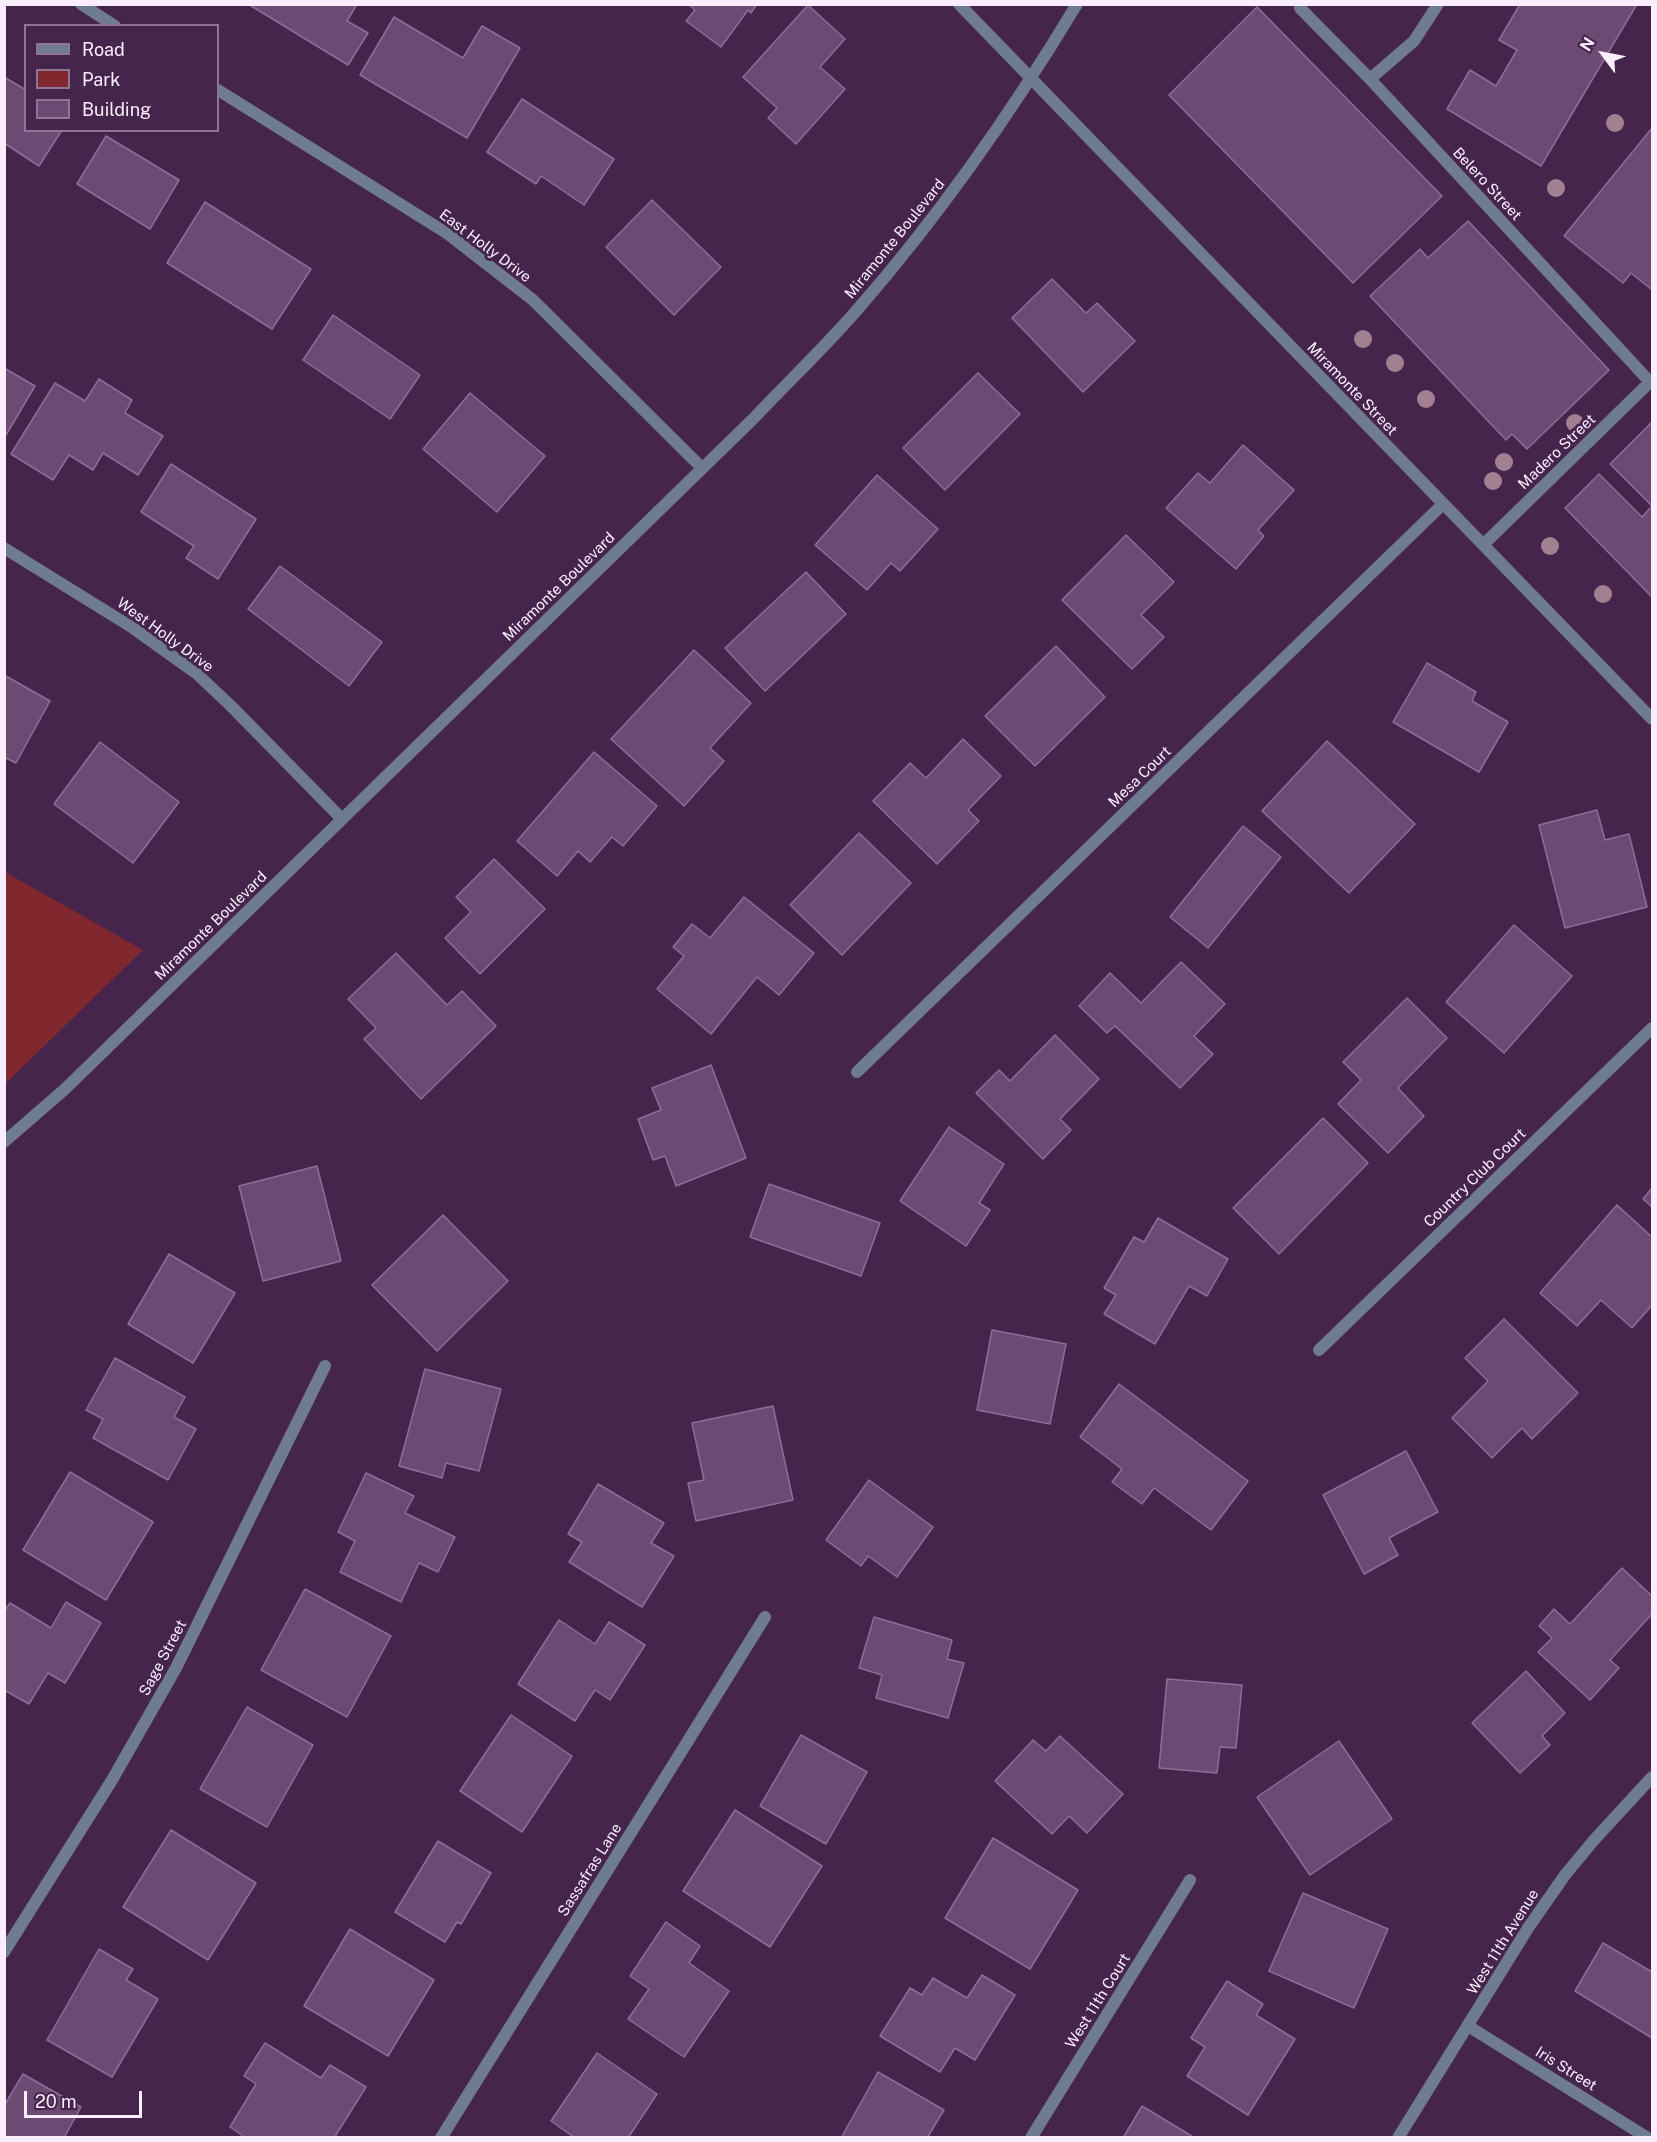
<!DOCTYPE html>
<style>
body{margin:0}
#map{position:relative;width:1657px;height:2142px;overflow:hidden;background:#46254d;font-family:"Public Sans",sans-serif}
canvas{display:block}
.frame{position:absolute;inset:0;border:6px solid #faeefd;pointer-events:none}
.legend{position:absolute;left:24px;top:24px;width:195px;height:108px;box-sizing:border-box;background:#46254d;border:2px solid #8e7593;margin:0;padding:8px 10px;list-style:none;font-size:18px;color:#faeefd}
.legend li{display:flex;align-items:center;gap:12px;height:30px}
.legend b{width:30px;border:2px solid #8e7593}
.north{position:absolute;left:1573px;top:24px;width:60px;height:60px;-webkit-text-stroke:4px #46254d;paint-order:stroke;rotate:302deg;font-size:16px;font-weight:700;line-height:24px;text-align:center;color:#faeefd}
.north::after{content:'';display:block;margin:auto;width:21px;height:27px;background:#faeefd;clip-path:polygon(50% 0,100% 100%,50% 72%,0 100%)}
.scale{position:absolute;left:24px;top:2091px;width:118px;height:27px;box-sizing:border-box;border:3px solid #faeefd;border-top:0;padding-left:8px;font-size:18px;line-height:21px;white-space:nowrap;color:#faeefd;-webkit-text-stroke:4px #46254d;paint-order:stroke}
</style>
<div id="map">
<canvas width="1657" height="2142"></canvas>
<div class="frame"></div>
<ul class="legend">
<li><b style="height:8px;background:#6e7b90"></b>Road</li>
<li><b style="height:16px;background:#80282d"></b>Park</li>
<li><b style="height:16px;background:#6d4a74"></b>Building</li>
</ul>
<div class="north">N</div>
<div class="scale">20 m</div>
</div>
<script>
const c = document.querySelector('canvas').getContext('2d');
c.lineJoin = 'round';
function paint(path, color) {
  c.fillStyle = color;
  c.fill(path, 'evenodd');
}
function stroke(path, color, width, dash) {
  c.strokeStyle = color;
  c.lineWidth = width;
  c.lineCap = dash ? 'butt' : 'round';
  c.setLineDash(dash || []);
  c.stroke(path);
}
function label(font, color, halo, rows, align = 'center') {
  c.font = font + ' "Public Sans",sans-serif';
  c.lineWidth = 6;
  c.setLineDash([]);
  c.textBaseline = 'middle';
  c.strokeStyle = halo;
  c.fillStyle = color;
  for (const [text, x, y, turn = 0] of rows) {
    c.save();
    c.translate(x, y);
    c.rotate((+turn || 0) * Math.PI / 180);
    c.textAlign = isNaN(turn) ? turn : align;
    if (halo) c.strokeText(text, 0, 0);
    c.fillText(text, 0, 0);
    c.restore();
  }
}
const green = new Path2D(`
 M5,872L143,950L5,1084Z`);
const building = new Path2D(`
 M248,4H357L347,21L368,33L348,65Z
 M688,4H757L751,13L748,10L721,47L686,21L695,10Z
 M1520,4H1637L1541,166L1447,109L1470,70L1496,86L1517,50L1499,40Z
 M808,5L845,39L820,67L845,89L796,144L768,118L777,108L743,77Z
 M1257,7L1442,196L1353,283L1169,95Z
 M394,17L463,58L482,26L520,48L467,138L360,75Z
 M4,77L26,90V130H62L39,166L4,143Z
 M522,99L614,159L584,205L541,176L536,184L487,152Z
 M1652,128V290L1631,273L1623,283L1564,236Z
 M106,136L179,180L150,229L77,184Z
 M652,200L721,267L674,315L606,247Z
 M205,202L311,269L272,329L167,263Z
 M1468,221L1609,370L1527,449L1512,434L1506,440L1370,296L1420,249L1428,258Z
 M1052,279L1086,313L1097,303L1135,341L1083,392L1012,318Z
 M333,315L420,375L390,419L303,360Z
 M4,368L35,386L6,435H4Z
 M978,373L1020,414L945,490L903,448Z
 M99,379L132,400L125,413L163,436L138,475L103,453L93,470L69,455L53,480L11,454L55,383L85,401Z
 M470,393L545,456L497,512L423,449Z
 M1652,422V597L1565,508L1599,474L1642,517L1652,506L1610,464Z
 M1243,445L1294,490L1258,530L1264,536L1236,569L1166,508L1198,473L1210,483Z
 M171,464L256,519L218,579L186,558L194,546L141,512Z
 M877,475L938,529L900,571L891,563L867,590L815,545Z
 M1126,535L1174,582L1141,615L1164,637L1132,669L1062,600Z
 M280,566L382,642L349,686L248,609Z
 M806,572L846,614L765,691L725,648Z
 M1056,646L1105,697L1035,766L985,716Z
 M694,650L751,703L710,748L724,761L684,806L611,739Z
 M1427,663L1476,692L1472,701L1508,722L1479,772L1393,722Z
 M4,675L50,701L16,763L4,757Z
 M963,739L1001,776L968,810L979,821L937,864L873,801L910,763L926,778Z
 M1327,741L1415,824L1349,893L1262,811Z
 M100,742L179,802L133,863L54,804Z
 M594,752L657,806L623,846L612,837L590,862L578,851L557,876L517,841Z
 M1597,810L1605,840L1629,834L1647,907L1565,928L1539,825Z
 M1243,826L1281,857L1208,948L1170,917Z
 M859,833L911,883L842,955L790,905Z
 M494,859L545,909L480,974L445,938L471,912L456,897Z
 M744,897L814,953L779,995L757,977L711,1034L657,989L684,956L673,947L692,924L710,938Z
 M1514,925L1572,976L1504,1053L1446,1002Z
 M396,953L447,1005L462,991L496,1026L421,1099L364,1039L376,1028L348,999Z
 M1181,962L1225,1004L1194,1036L1213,1054L1180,1088L1115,1026L1107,1033L1079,1006L1110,973L1141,1003Z
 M1407,998L1447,1038L1398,1088L1424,1116L1388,1153L1338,1104L1361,1080L1343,1062Z
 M1055,1035L1099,1079L1060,1119L1071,1130L1043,1159L976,1093L999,1070L1010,1081Z
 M711,1065L746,1158L676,1186L665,1156L653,1160L638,1119L661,1110L652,1088Z
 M1323,1118L1368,1163L1279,1254L1233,1208Z
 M949,1127L1004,1164L979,1203L990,1210L966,1246L900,1201Z
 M317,1166L341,1261L263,1281L239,1186Z
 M769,1184L880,1223L861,1276L750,1237Z
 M1652,1188V1207L1643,1199Z
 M1617,1205L1652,1237V1305L1632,1328L1601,1300L1577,1326L1540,1293Z
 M443,1215L508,1281L437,1351L372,1285Z
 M1158,1218L1228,1259L1207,1296L1189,1286L1155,1344L1104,1314L1116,1295L1104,1288L1134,1237L1144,1242Z
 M169,1254L235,1293L193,1363L128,1324Z
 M1504,1319L1578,1393L1532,1439L1522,1428L1492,1458L1452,1418L1488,1381L1465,1358Z
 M992,1330L1066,1344L1050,1424L977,1410Z
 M115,1358L185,1397L174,1417L196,1429L168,1480L93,1438L103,1419L86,1410Z
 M425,1369L501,1389L479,1471L446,1463L442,1478L399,1466Z
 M1119,1384L1248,1481L1211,1530L1154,1488L1142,1504L1112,1482L1122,1469L1080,1437Z
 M773,1406L793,1500L696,1521L688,1483L704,1480L692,1423Z
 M1406,1451L1438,1512L1389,1538L1398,1555L1364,1574L1323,1495Z
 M70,1472L153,1522L106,1600L23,1550Z
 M366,1473L414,1496L405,1513L455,1537L438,1572L419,1563L401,1602L340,1572L355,1541L338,1532Z
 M869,1480L933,1527L897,1577L868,1556L861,1566L826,1540Z
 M598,1484L664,1523L651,1543L674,1556L642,1607L569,1562L582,1542L568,1534Z
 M1622,1568L1652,1596V1614L1610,1660L1619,1668L1590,1700L1538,1652L1552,1638L1539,1626L1554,1609L1570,1624Z
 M305,1589L391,1636L347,1717L261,1670Z
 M66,1602L101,1623L65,1683L48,1673L29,1704L4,1690V1612L10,1603L51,1628Z
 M874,1617L952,1640L947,1659L964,1663L948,1718L876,1698L882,1675L859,1668Z
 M559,1620L595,1644L609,1622L645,1645L610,1700L595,1690L575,1721L518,1684Z
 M1526,1671L1565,1713L1542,1736L1550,1745L1520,1773L1472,1723Z
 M1167,1679L1242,1685L1236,1748L1220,1747L1217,1773L1159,1768Z
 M247,1707L313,1745L267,1827L200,1789Z
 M511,1715L572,1756L522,1832L460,1791Z
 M801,1735L867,1772L826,1844L760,1806Z
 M1060,1736L1123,1794L1087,1833L1069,1816L1052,1834L995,1781L1033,1740L1046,1751Z
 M1339,1741L1392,1819L1310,1875L1257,1797Z
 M735,1810L822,1866L770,1947L683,1891Z
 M171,1830L256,1883L208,1960L123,1907Z
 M993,1838L1078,1890L1030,1969L945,1918Z
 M438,1841L491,1873L461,1924L457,1922L445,1942L395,1912Z
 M1303,1893L1388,1929L1354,2008L1269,1971Z
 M666,1922L700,1946L689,1963L729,1991L684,2057L628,2019L649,1989L630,1976Z
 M350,1929L434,1980L388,2056L304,2006Z
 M1603,1943L1652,1972V2038L1575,1991Z
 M99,1949L133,1969L126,1980L158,1999L112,2077L47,2040Z
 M982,1975L1015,1995L975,2060L955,2048L940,2072L880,2036L910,1988L922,1995L933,1978L967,1998Z
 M1227,1981L1263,2004L1256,2015L1295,2039L1248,2115L1187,2076L1205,2047L1191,2038Z
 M265,2043L321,2078L330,2065L366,2087L334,2138H246L230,2127L256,2084L244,2076Z
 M597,2053L657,2094L628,2138H575L551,2121Z
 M878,2072L944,2110L927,2138H841Z
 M23,2074L81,2107L64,2138H4V2106Z
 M1142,2106L1195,2138H1123Z`);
const minor = new Path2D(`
 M81,4L115,26
 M959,4L1652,719
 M1300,8L1370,79L1650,382
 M1370,79L1414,41L1438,4
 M218,90L448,234L533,300L702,468
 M1483,545L1652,380
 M4,548L133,628L196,673L231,706L342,819
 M857,1072L1443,504
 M1319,1350L1652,1028
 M4,1952L112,1780L176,1668L325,1366
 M1468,2026L1648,2138
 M441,2138L765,1617
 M1031,2138L1190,1880
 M1398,2138L1528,1928L1565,1875L1594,1840L1652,1777`);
const tertiary = new Path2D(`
 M4,1142L65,1089L753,419C787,383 824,348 857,310C940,215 1012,112 1077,4`);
const trees = [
 [1615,123],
 [1556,188],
 [1363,339],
 [1395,363],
 [1426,399],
 [1575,423],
 [1504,462],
 [1493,481],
 [1550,546],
 [1603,594]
];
const streetNames = [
 ["Belero Street",1487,184,47],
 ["Miramonte Boulevard",895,239,-51],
 ["East Holly Drive",485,246,37],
 ["Miramonte Street",1352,389,46],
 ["Madero Street",1557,452,-44],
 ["Miramonte Boulevard",559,587,-44],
 ["West Holly Drive",165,635,36],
 ["Mesa Court",1140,777,-44],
 ["Miramonte Boulevard",211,926,-44],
 ["Country Club Court",1475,1178,-44],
 ["Sage Street",163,1658,-62],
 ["Sassafras Lane",590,1870,-58],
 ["West 11th Avenue",1503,1942,-58],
 ["West 11th Court",1098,2001,-58],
 ["Iris Street",1566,2069,32]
];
paint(green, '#80282d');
paint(building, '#6d4a74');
stroke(building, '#916c98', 1.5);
stroke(minor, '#6e7b90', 12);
stroke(tertiary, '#6e7b90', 12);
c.fillStyle = '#a28091';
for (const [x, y] of trees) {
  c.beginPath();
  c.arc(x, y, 9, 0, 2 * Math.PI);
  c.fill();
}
label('15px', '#faeefd', '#46254d', streetNames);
</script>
